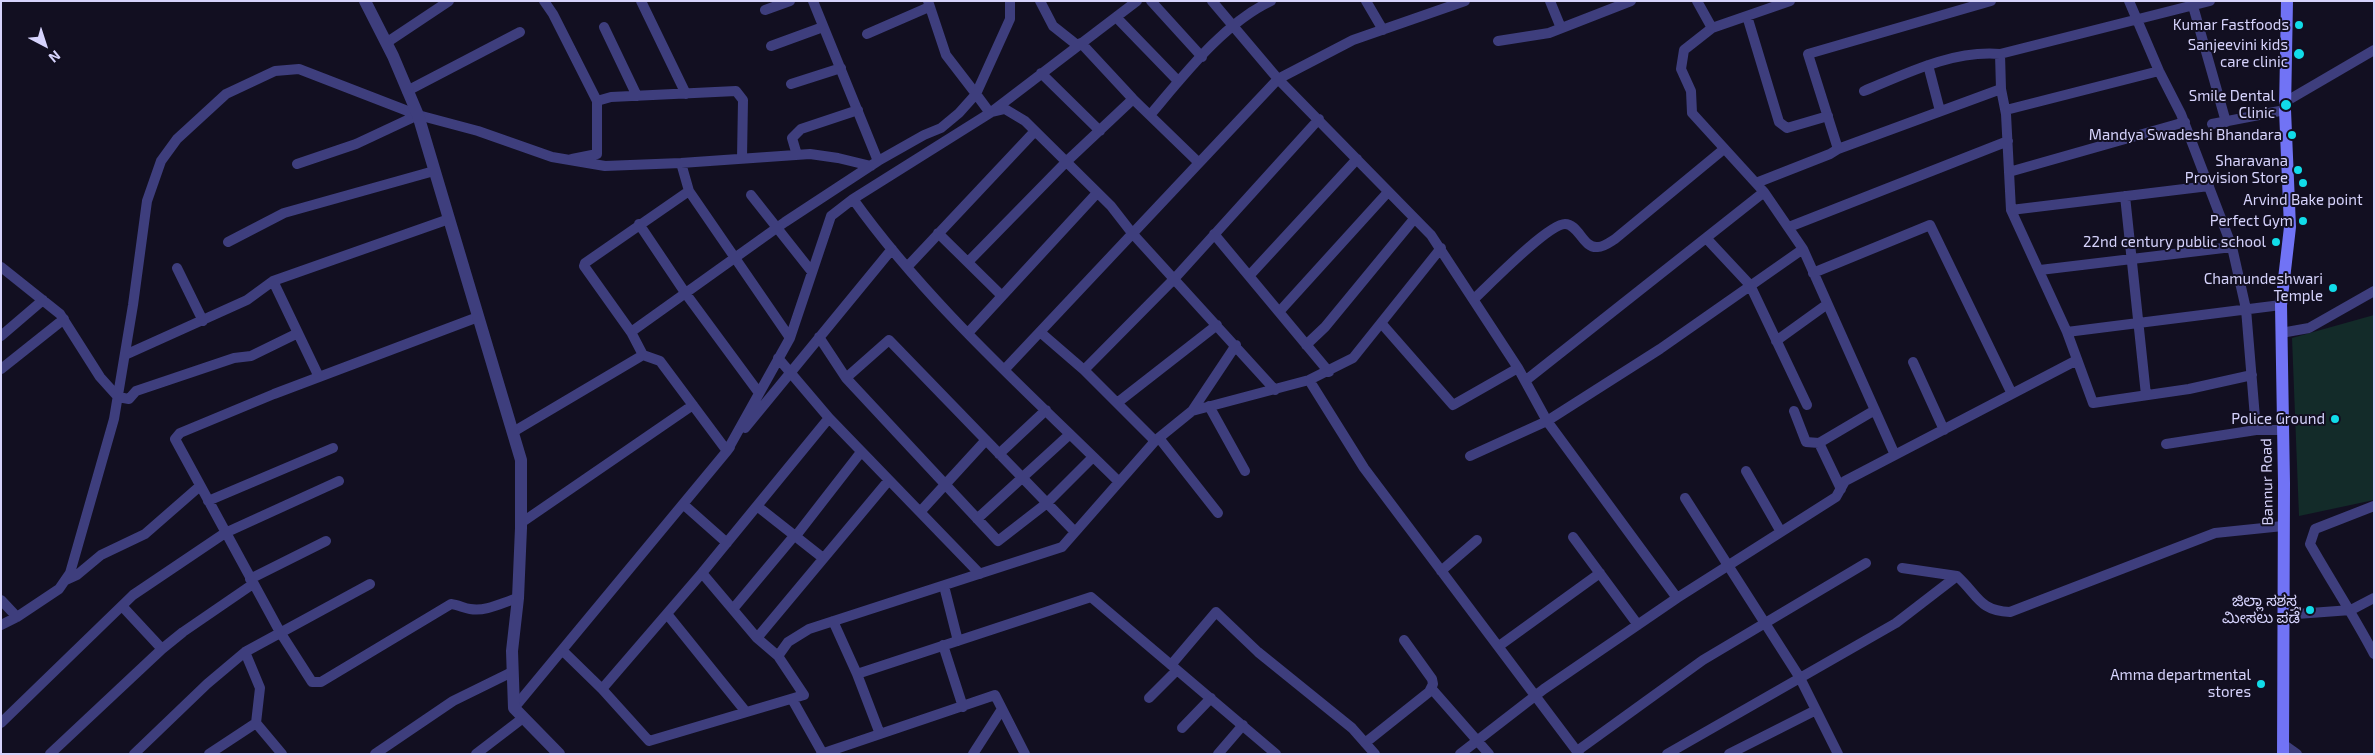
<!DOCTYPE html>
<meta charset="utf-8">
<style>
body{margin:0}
#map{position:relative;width:2375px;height:755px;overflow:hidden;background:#120f21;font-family:"Exo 2",sans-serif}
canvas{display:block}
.frame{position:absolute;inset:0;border:2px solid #d6d3fc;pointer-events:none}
.north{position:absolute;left:20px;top:20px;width:50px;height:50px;-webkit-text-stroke:4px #120f21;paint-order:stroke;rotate:140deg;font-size:14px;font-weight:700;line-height:20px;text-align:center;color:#d6d3fc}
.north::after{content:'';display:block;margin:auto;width:18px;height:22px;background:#d6d3fc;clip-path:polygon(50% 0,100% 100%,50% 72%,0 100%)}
</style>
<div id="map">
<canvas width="2375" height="755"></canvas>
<div class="frame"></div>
<div class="north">N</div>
</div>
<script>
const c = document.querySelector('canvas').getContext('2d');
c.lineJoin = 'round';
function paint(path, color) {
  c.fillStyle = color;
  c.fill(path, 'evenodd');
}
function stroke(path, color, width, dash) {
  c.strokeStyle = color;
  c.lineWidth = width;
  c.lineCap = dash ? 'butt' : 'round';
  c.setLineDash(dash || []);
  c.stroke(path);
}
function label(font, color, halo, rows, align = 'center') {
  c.font = font + ' "Exo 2","Noto Sans Kannada",sans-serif';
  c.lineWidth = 4;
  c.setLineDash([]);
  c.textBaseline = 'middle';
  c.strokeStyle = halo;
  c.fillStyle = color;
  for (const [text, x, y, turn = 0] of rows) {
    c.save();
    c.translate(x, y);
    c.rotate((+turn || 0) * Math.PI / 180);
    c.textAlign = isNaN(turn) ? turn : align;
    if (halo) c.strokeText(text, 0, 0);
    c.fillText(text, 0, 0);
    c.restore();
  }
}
const green = new Path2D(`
 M2374,315V500L2299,516L2292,338Z`);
const minor = new Path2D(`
 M544,1L553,14L597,101V154L572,159
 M641,1L686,94
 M813,1L878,161
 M1040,1L1053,26L1077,45
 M1151,1L1202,57
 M1212,1L1278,79L1431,235L1518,368L1547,421L1677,598
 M1366,1L1383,30
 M1550,1L1561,28
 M1697,1L1712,28
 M1790,1L1712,28L1684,50L1681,69L1691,91L1692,113L1764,192L1803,249L1895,455
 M2129,1L2159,71L2181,114L2232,247L2246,309L2256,430H2282
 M2193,6L2226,122
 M765,10L790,1
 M1747,16L1779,122L1787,128L1828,116
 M1116,17L1178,81
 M604,27L637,96
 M867,34L929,7
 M1498,41L1549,33L1631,1
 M386,43L449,1
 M1081,43L1133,99L1198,162
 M771,46L823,27
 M2000,54L2001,89L2006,114L2011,210L2067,332L2093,403L2189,389L2252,375
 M1928,65L1940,111
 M1041,73L1100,131
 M791,84L841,68
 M407,91L520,32
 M1864,91C1907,73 1953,50 2000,54L2210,1
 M597,101L611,97L736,91L743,100L742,158
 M2285,102L2374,50
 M2006,110L2159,71
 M992,112L1005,109L1025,121L1111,206L1132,233L1275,390
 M990,113L976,94L1010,19V1
 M1151,114C1184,75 1224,23 1271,1
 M2212,124L2285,110
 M1838,149L1808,54L1991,1
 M797,155L792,138L801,129L858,110
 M681,163L689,191L790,338
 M297,164L356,144L418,115
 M2009,172L2185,122
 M1756,183L1830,154L1838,149L2001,89
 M689,191L585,263L584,266L631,332L643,355L660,361L727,451L730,447
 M751,195L812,272
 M2125,196L2146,395
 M853,199C928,304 1028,392 1119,482
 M2011,210L2209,186
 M639,224L686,294L759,393
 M1789,227L2008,141
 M938,233L1002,296
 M1214,234L1329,372
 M1707,239L1750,285L1807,405
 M228,242L284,213L434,171
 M968,262L1066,162L1133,99
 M908,266L1035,131
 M1,267L60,314L100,377L118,397L129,399L136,391L234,358L251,356L298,333
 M177,268L203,321
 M2040,270L2232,247
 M1813,273L1930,225L2012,394
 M1249,276L1357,159
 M273,281L319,377
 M1474,299C1489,285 1548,224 1565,224C1579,224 1583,249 1598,247C1604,247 1610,242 1615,239L1724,149
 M1279,312L1388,192
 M478,317L274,394L180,433L175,439L280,632L312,682H321L451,604C458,605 464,608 470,609C487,612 503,602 518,598
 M1382,324L1453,405L1518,368
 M631,332L785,222L878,161L924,135L941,128L959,113L976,94L946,55L928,1
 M1040,332L1084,370L1155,441
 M2067,332L2281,305
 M968,333L1097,193
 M2281,333L2309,328L2374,291
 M1,336L43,300
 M819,337L846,378L998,541L1047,503L1093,457
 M1776,341L1826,305
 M1306,345L1325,327L1414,219
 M125,355L247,300L273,281L449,219
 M778,358L829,418L980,574
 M1913,362L1944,430
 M1,369L64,319
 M1005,369L1278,79L1353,40L1465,1
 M1084,370L1175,278L1319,119
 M846,378L889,340L1075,532
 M1309,380L1364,468L1579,754
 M1525,381L1764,192
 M1117,403L1217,325
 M1209,406L1245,471
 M1192,411L1309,380L1353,358L1441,248
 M1794,411L1806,442L1819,443L1875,410
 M745,428L892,249
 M513,432L643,355
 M1159,438L1218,513
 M1819,443L1841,489
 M2166,444L2256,430
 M999,454L1046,410
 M1470,456L1547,421L1660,349L1803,249
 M1746,471L1781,532
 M1685,498L1800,678L1838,754
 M208,501L333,448
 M683,504L727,543
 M757,506L823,558
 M2374,506L2315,529L2310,544C2331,581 2354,616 2374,654
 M920,512L986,440
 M977,519L1070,434
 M521,523L693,405
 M795,537L861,452
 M1573,537L1638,625
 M1902,568L1957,576C1978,595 1979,611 2010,612L2215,533L2283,526
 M1441,571L1477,540
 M250,579L326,541
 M66,580L77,575L101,555L145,534L200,486
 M944,586L958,641
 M1,600L17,617
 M122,606L162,649
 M733,609L794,536
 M667,614L746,712
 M2283,615L2351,610L2374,598
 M833,621L857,674L880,734
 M1,625L17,617L59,589L70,573L114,419L133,305L147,201L161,161L177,139L226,94L275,71L299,69L418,115L478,131L552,157L605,166L681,163L810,154L838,158L871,166
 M757,638L889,480
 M943,645L963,707
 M1499,646L1600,573
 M562,650L602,689L649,741L804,695L778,656L757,638L702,573
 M245,652L260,688L256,723L282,754
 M778,656L788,642L809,629L1062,547L1155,441L1192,411L1236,345
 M1171,665L1216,612L1258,652L1352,728L1375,754
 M857,674L1091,597L1276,754
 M1431,688L1489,754
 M602,689L702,573L829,418
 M1149,698L1177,670
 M792,699L823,754
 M514,708L727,451L790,338L831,216L853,199L990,113L1137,1
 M1,723L133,595L225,533L339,481
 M1182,728L1211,698
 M1365,743L1429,692L1433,684L1432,679L1404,640
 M2283,744L2297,754
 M1577,751L1703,660L1866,563
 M50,754L162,649L183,632L253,584
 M134,754L207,684L245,652L370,584
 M209,754L256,723
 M375,754L453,701L512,672
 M476,754L523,718
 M821,754L995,695L1025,754
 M973,754L1002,709
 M1218,754L1243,725
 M1460,754L1544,689L1677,598L1836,497L1845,481L2077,360
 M1667,754L1896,623L1957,576
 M1729,754L1816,710`);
const tertiary = new Path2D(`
 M365,1L393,56L418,115L521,460V528L518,598L512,651L514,708L559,754`);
const secondary = new Path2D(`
 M2283,754L2284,483L2281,305L2290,227L2285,110L2287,1`);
const markers = [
 [2299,25,5,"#11dce9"],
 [2299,54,6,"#11dce9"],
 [2286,105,6,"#11dce9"],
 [2292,135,5,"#11dce9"],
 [2298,170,5,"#11dce9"],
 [2303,183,5,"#11dce9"],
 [2303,221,5,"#11dce9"],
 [2276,242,5,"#11dce9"],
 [2333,288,5,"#11dce9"],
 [2335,419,5,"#11dce9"],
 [2310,610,5,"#11dce9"],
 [2261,684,5,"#11dce9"]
];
const poiNames = [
 ["Kumar Fastfoods",2289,25],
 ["Sanjeevini kids",2288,45],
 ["care clinic",2288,62],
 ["Smile Dental",2275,96],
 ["Clinic",2275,113],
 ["Mandya Swadeshi Bhandara",2282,135],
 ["Sharavana",2288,161],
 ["Provision Store",2288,178],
 ["Arvind Bake point",2303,200,"center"],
 ["Perfect Gym",2293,221],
 ["22nd century public school",2266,242],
 ["Chamundeshwari",2323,279],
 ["Temple",2323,296],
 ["Police Ground",2325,419],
 ["ಜಿಲ್ಲಾ ಸಶಸ್ತ್ರ",2300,601],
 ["ಮೀಸಲು ಪಡೆ",2300,618],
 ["Amma departmental",2251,675],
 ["stores",2251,692]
];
const streetNames = [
 ["Bannur Road",2267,482,-91]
];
paint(green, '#132b29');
stroke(minor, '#3e3e7d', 10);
stroke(tertiary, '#3e3e7d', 12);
stroke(secondary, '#7173f5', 12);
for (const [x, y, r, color] of markers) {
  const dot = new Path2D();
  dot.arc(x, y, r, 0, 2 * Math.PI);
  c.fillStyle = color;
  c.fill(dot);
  stroke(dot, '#120f21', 2);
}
label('15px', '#d6d3fc', '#120f21', poiNames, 'right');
label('15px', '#d6d3fc', '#120f21', streetNames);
</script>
